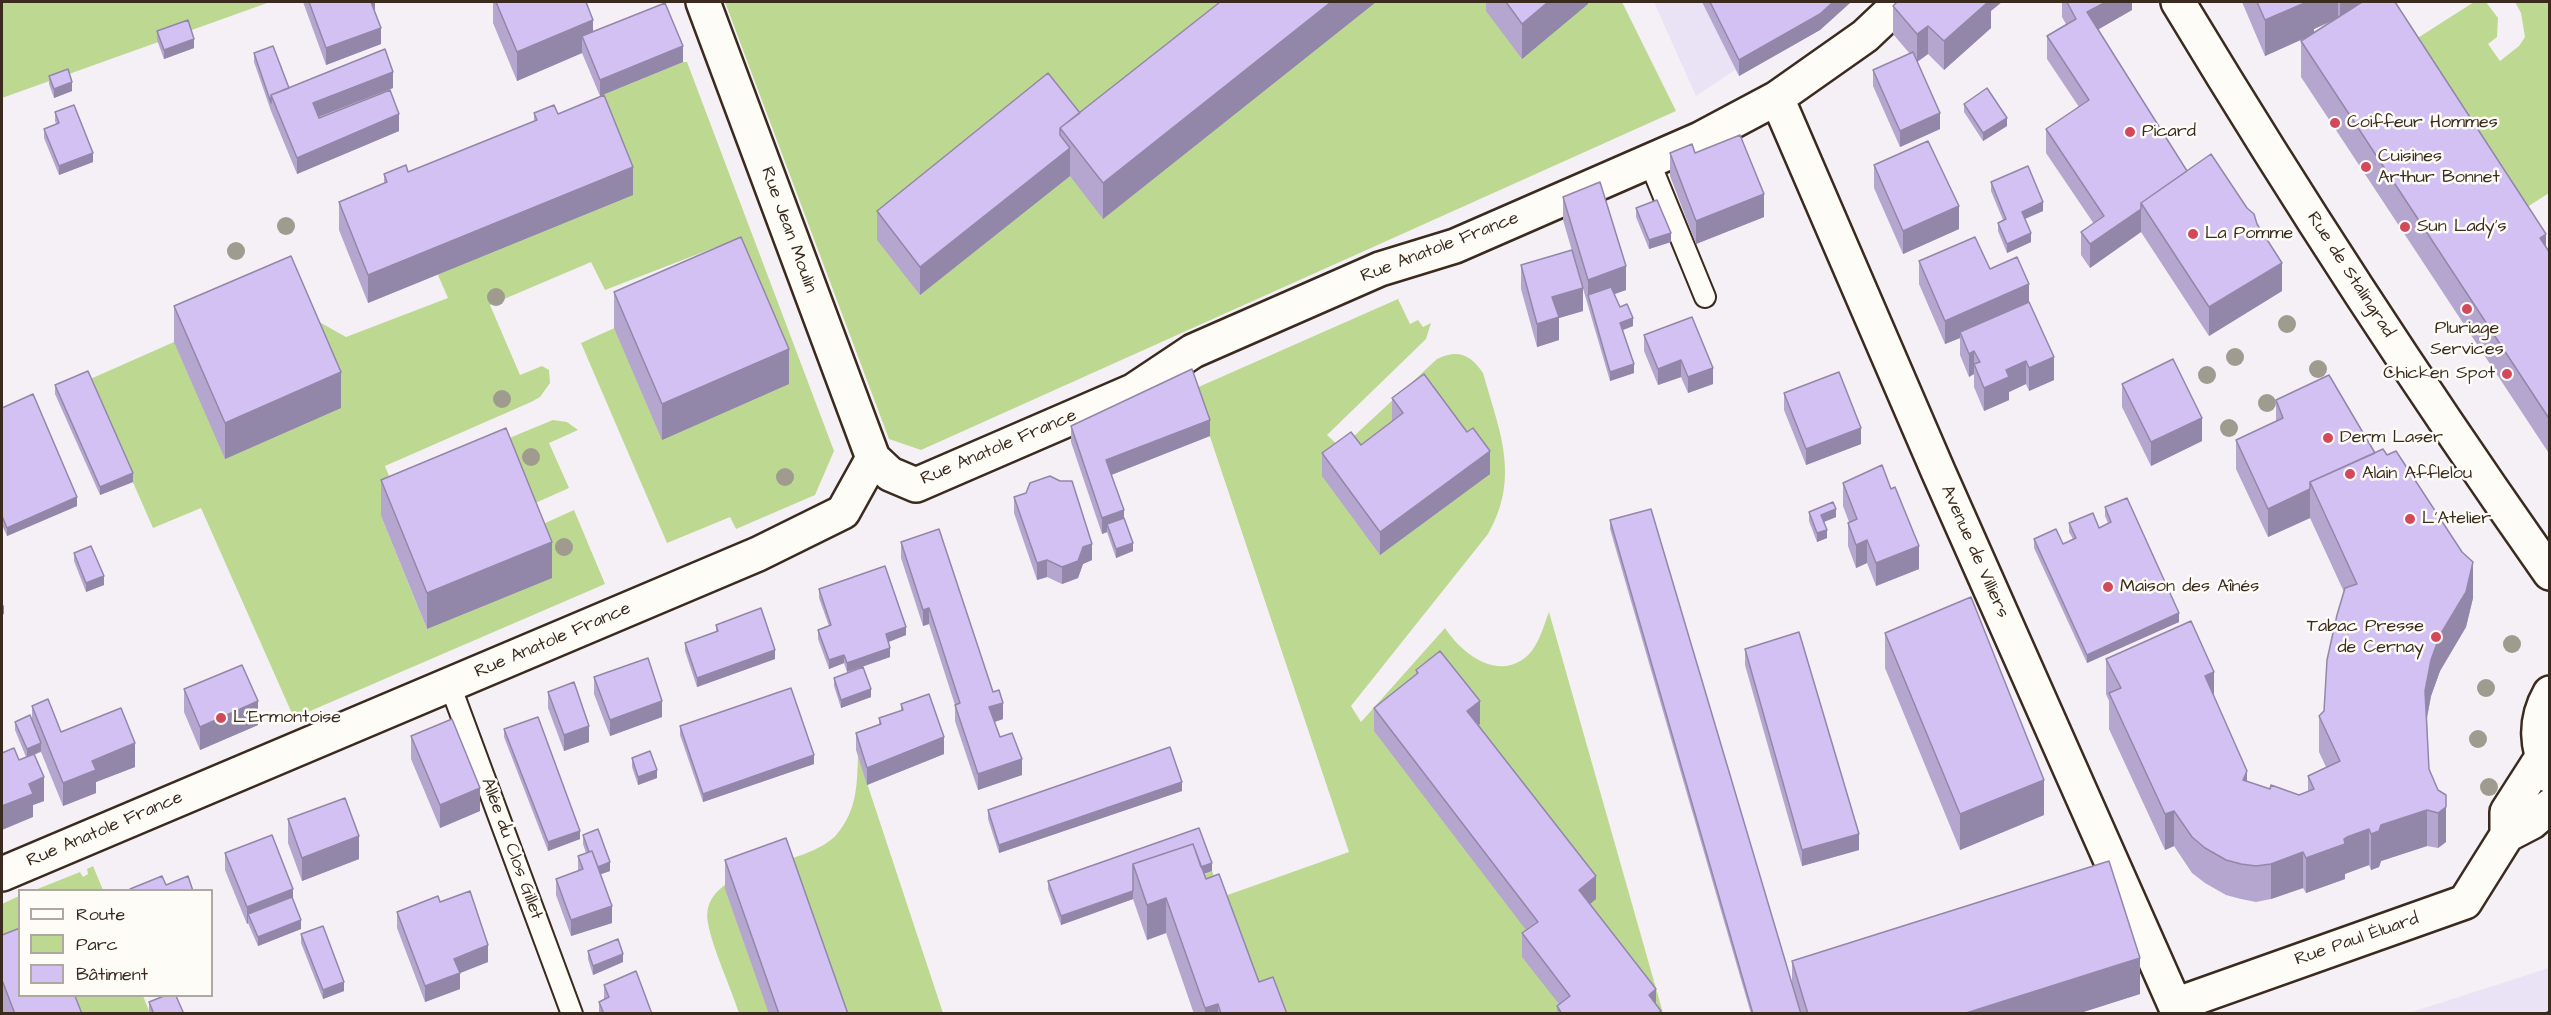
<!DOCTYPE html>
<meta charset="utf-8">
<style>
body{margin:0}
#map{position:relative;width:2551px;height:1015px;overflow:hidden;background:#f4f0f6;font-family:"Architects Daughter",sans-serif}
canvas{display:block}
.frame{position:absolute;inset:0;border:3px solid #3b2a1e;pointer-events:none}
.legend{position:absolute;left:18px;top:889px;width:195px;height:108px;box-sizing:border-box;background:#fdfcf7;border:2px solid #afa8a0;margin:0;padding:8px 10px;list-style:none;font-size:18px;color:#3b2a1e}
.legend li{display:flex;align-items:center;gap:12px;height:30px}
.legend b{width:30px;border:2px solid #afa8a0}
</style>
<div id="map">
<canvas width="2551" height="1015"></canvas>
<div class="frame"></div>
<ul class="legend">
<li><b style="height:8px;background:#fdfcf7"></b>Route</li>
<li><b style="height:16px;background:#bdd991"></b>Parc</li>
<li><b style="height:16px;background:#d2c1f2"></b>Bâtiment</li>
</ul>
</div>
<script>
const c = document.querySelector('canvas').getContext('2d');
c.lineJoin = 'round';
function paint(path, color) {
  c.fillStyle = color;
  c.fill(path, 'evenodd');
}
function stroke(path, color, width, dash) {
  c.strokeStyle = color;
  c.lineWidth = width;
  c.lineCap = dash ? 'butt' : 'round';
  c.setLineDash(dash || []);
  c.stroke(path);
}
function label(font, color, halo, rows, align = 'center') {
  c.font = font + ' "Architects Daughter",sans-serif';
  c.lineWidth = 5;
  c.setLineDash([]);
  c.textBaseline = 'middle';
  c.strokeStyle = halo;
  c.fillStyle = color;
  for (const [text, x, y, turn = 0] of rows) {
    c.save();
    c.translate(x, y);
    c.rotate((+turn || 0) * Math.PI / 180);
    c.textAlign = isNaN(turn) ? turn : align;
    if (halo) c.strokeText(text, 0, 0);
    c.fillText(text, 0, 0);
    c.restore();
  }
}
const built = new Path2D(`
 M1654,2H1851L1820,30L1739,76L1735,70L1696,96Z
 M2549,968V1013H2409Z`);
const green = new Path2D(`
 M2,2H270L2,98Z
 M725,2H1622L1676,111L921,450L889,439Z
 M2474,2H2486L2498,18L2497,37L2488,44L2500,61L2519,46L2525,37L2521,13L2515,2H2549V193L2510,218L2402,48Z
 M683,62H687L834,451L815,495L736,529L730,517L667,543L581,343L740,272L724,244L605,290L591,262L490,305L520,375L542,366L549,370L550,383L540,397L531,402L385,466L393,486L553,420L567,422L578,430L549,443L569,488L524,508L381,516L427,629L552,577L532,529L574,510L605,584L294,718L201,508L153,528L88,380L174,342L298,310L346,337L448,298L438,275L604,123L600,96Z
 M1398,299L1410,324L1418,320L1423,327L1431,323L1426,339L1327,435L1341,448L1437,359C1458,349 1470,354 1483,373C1499,430 1521,477 1488,534L1351,706L1361,722L1445,628C1460,651 1493,679 1522,660C1538,650 1543,627 1549,612L1663,1013L1274,1014L1193,880L1212,871L1222,897L1349,852L1194,389Z
 M858,756L943,1013H739C731,988 712,947 708,923C698,864 808,869 837,834C857,810 857,785 858,756Z
 M93,866L103,890H35L80,872L83,877L88,874L87,869Z
 M19,896V956L2,964V904Z
 M64,996H143L150,1013H71Z`);
const service = new Path2D(`
 M1650,163L1705,297
 M450,685L572,1014`);
const minor = new Path2D(`
 M703,2L873,458L890,474L916,485L1133,391L1193,351L1380,269L1455,246L1700,139L1777,98L1865,36L1901,2
 M1777,98L1938,471L2175,1005L2465,902L2507,835L2532,822L2550,806
 M2507,835V812L2541,759
 M2,874L758,554L843,512L873,458`);
const tertiary = new Path2D(`
 M2178,2C2295,196 2419,387 2550,573
 M2550,693C2534,721 2536,747 2550,776`);
const rail = new Path2D(`
 M2547,1014L2550,1013`);
const trees = [
 [286,226],
 [236,251],
 [496,297],
 [2287,324],
 [2235,357],
 [2318,369],
 [2207,375],
 [502,399],
 [2267,403],
 [2229,428],
 [531,457],
 [785,477],
 [564,547],
 [2512,644],
 [2486,688],
 [2478,739],
 [2489,787]
];
const wall = new Path2D(`
 M303,2H375V14L381,44L326,65Z
 M493,2H586L593,32L683,62L600,96L582,53L517,81L493,23Z
 M1220,2H1376L1103,219L1070,176L920,295L877,240V211L1080,113Z
 M1486,2H1588V4L1522,59L1486,11Z
 M1702,2H1851L1820,30L1739,76Z
 M2062,2H2132V10L2098,29L2187,171L2257,224L2282,291L2209,336L2141,232L2090,268L2081,255V232L2094,224L2046,153V129L2079,107L2047,59V36L2066,24L2062,17Z
 M2242,2H2395L2550,253V455L2301,77V41L2307,37L2265,56ZM2332,21L2314,32V29Z
 M1893,6L1991,11V28L1944,70L1928,54L1917,62L1940,129L1900,147L1873,86V70L1910,54L1893,34Z
 M157,31L194,48L164,59L157,40Z
 M254,53L289,88H393L319,117L399,131L297,174L271,111L254,62Z
 M49,76L72,91L54,98L49,84Z
 M1964,104L2007,126L1983,141L1964,112Z
 M55,112L93,162L59,175L44,138V129L56,124L55,121Z
 M534,113L558,114L633,195L368,303L339,230V202L384,183V174L408,172L534,121Z
 M1670,153H1695L1764,217L1696,244L1670,176Z
 M1874,165L1959,229L1903,254L1874,188Z
 M1991,182L2043,211L2025,219L2031,242L2007,253L1998,231V223L2003,220L1991,191Z
 M1563,197L1626,290L1614,294L1620,307L1633,326L1623,330L1634,373L1610,381L1563,220Z
 M1636,208L1671,242L1649,249L1636,217Z
 M1919,261L1990,269L2029,302L2054,380L2029,391L2026,384L2009,392V400L1984,411L1974,387V374L1969,377L1960,355V338L1945,344L1919,284Z
 M1521,265L1583,311L1559,318V340L1537,347L1521,289Z
 M614,292L789,384L662,440L614,328Z
 M174,306L341,408L225,459L174,342Z
 M1644,335L1713,384L1688,393L1681,377L1658,385L1644,351Z
 M2122,384L2202,441L2151,466L2122,407Z
 M55,385L133,482L100,495L55,394Z
 M1784,393L1861,444L1806,465L1784,410Z
 M1392,398L1490,474L1380,555L1322,476V453L1361,445L1392,422Z
 M2276,400L2375,453L2473,598L2466,627L2440,671L2431,696L2427,719L2429,769L2446,831V842L2438,848L2427,846L2381,861L2379,867L2371,870L2369,865L2347,873L2345,874V879L2306,893L2303,888L2271,899L2256,902L2241,899L2226,895L2205,883L2192,873L2174,846L2165,850L2109,729V701L2106,694V659L2214,697L2247,782L2270,789L2299,795L2308,792V776L2326,767L2319,752V716L2324,711L2344,592L2310,518L2268,537L2236,469V440L2276,421Z
 M2,408L77,506L7,536L2,525Z
 M1071,426L1210,436L1111,475L1133,551L1116,558L1107,532L1102,534L1071,442Z
 M381,480L552,578L427,629L381,516Z
 M1843,483L1919,569L1876,586L1867,563L1856,568L1848,546V523L1849,522L1843,506Z
 M1014,497L1092,560L1083,564L1078,578L1062,584L1047,577L1037,580L1014,513Z
 M2105,507L2179,622L2087,663L2034,548V539L2063,544L2073,539L2069,532V523L2099,528L2108,523L2105,516Z
 M1809,512L1836,517L1824,522L1827,538L1817,542L1809,521Z
 M1610,520L1792,983V961L2140,994L2077,1014H1751L1610,529Z
 M901,542L993,692L1003,719L994,722L1000,737L1022,775L978,790L955,721V705L929,624L923,626L901,558Z
 M74,553L104,585L86,592L74,561Z
 M819,589L906,635L888,642L890,657L847,672L844,663L829,669L818,639V630L829,626L819,598Z
 M716,625L775,659L697,687L685,651V643L716,632Z
 M1885,633L2044,815L1960,850L1885,668Z
 M1745,649L1859,850L1802,866L1745,665Z
 M1416,670L1480,724L1478,725L1596,899L1590,904L1656,1004L1661,1014H1557V1006L1559,1004L1522,957V933L1526,930L1374,731V708L1416,675Z
 M594,677L662,717L610,736L594,694Z
 M834,678L871,697L841,708L834,686Z
 M184,689L258,725L200,750L184,712Z
 M548,692L589,742L564,751L548,708Z
 M901,704L944,754L867,785L856,750V733L879,724V718L901,711Z
 M32,706L61,732L135,767L96,782V793L63,806L41,752L34,755L44,801L33,805V817L19,760L26,757L15,730V722L32,721Z
 M680,726L814,764L703,802L680,735Z
 M504,729L580,839L548,851L504,737Z
 M411,736L480,811L440,828L411,759Z
 M632,758L657,778L638,785L632,767Z
 M1182,791L999,853L988,819V810Z
 M288,819L359,859L302,881L288,843Z
 M1199,828L1212,871L1204,874L1206,879L1259,982L1287,1014H1194L1166,933L1147,940L1133,899L1061,925L1048,889V881Z
 M583,835L610,871L600,874L612,923L571,936L556,895V879L578,871V856L586,853L583,844Z
 M225,853L293,901L301,929L258,946L248,923L247,924L225,870Z
 M725,860L848,1014H769L725,889Z
 M397,912L488,962L460,973V989L425,1002L397,928Z
 M301,934L344,991L323,999L301,943Z
 M2,935L82,1014H3L2,1009Z
 M588,951L623,962L593,975L588,959Z
 M604,985L652,1014H599V1002L604,1000Z
 M149,1002L184,1014H150L149,1010Z`);
const shadedWall = new Path2D(`
 M371,2H375V17Z
 M1331,2H1376L1103,219V183Z
 M1548,2H1588V4L1522,59V24Z
 M1833,2H1851L1820,30L1739,76V60Z
 M1982,2H2002L1991,11V28L1944,70V41Z
 M2106,2H2132V10L2087,36V12Z
 M2307,2H2338V18L2314,29V34L2265,56V20Z
 M2340,2H2363L2340,22Z
 M593,20V48L582,36V53L517,81V52Z
 M1928,26V54L1917,62V34Z
 M381,28V44L326,65V48Z
 M194,39V48L164,59V50Z
 M683,46V62L600,96V80Z
 M393,72V88L313,119V103Z
 M72,82V91L54,98V89Z
 M1940,113V129L1900,147V131Z
 M399,114V131L297,174V158Z
 M2007,118V126L1983,141V133Z
 M1070,148V176L920,295V267Z
 M93,153V162L59,175V166Z
 M633,167V195L368,303V275Z
 M1764,194V217L1696,244V221Z
 M2043,202V211L2022,220V212Z
 M1959,206V229L1903,254V231Z
 M2141,209V232L2090,268V244Z
 M1671,233V242L1649,249V240Z
 M2031,233V242L2007,253V244Z
 M2546,234V270L2540,238Z
 M2282,263V291L2209,336V307Z
 M1626,266V290L1590,303L1588,295V280Z
 M2029,284V307L1960,332V338L1945,344V321Z
 M1583,288V311L1559,318V340L1537,347V324L1552,297Z
 M1633,318V326L1620,331V323Z
 M789,349V384L662,440V404Z
 M1974,351V374L1969,377V354Z
 M2054,357V380L2029,391V368Z
 M1681,360V377L1658,385V369Z
 M2026,361V384L2009,392V400L1984,411V388L2006,370Z
 M1634,364V373L1610,381V372Z
 M1713,368V384L1688,393V377Z
 M341,372V408L225,459V423Z
 M2202,418V441L2151,466V442Z
 M1210,420V436L1106,477V460Z
 M1861,428V444L1806,465V449Z
 M1490,451V474L1380,555V532Z
 M133,473V482L100,495V487Z
 M2310,489V518L2268,537V509Z
 M77,497V506L7,536V528Z
 M1836,509V517L1821,523V515Z
 M1124,510V527L1107,524V532L1102,534V518Z
 M1827,530V538L1817,542V533Z
 M1867,540V563L1856,568V545Z
 M552,542V578L427,629V593Z
 M1133,543V551L1116,558V549Z
 M1092,544V560L1083,564L1078,578L1062,584V567L1083,547Z
 M1919,546V569L1876,586V563Z
 M1047,560V577L1037,580V563Z
 M2473,562V598L2466,627L2440,671L2431,696L2425,726V691L2431,660L2440,635Z
 M104,576V585L86,592V583Z
 M4,605V614L2,615V606Z
 M929,608V624L923,626V610Z
 M2179,613V622L2087,663V655Z
 M906,627V635L886,643V634Z
 M890,648V657L847,672V663Z
 M775,650V659L697,687V678Z
 M844,655V663L829,669V660Z
 M2214,672V707L2205,676Z
 M871,689V697L841,708V700Z
 M258,701V725L200,750V727Z
 M662,701V717L610,736V720Z
 M1480,701V724L1467,734V711Z
 M1003,703V719L989,724V707Z
 M589,726V742L564,751V735Z
 M944,737V754L867,785V768Z
 M41,743V751L27,758V749Z
 M135,743V767L96,782V793L63,806V783L92,761Z
 M814,755V764L703,802V794Z
 M1022,759V775L978,790V774Z
 M657,770V778L638,785V777Z
 M2247,771V806L2243,780Z
 M44,777V801L33,805V817L2,830V806L29,784Z
 M2044,780V815L1960,850V814Z
 M1182,782V791L999,853V845Z
 M480,788V811L440,828V805Z
 M2446,795V842L2438,848V813Z
 M2427,810V846L2381,861L2379,867L2371,870V834L2381,825Z
 M2174,811V846L2165,850V814Z
 M2369,829V865L2345,874V879L2306,893V858L2347,837Z
 M580,831V839L548,851V842Z
 M1859,834V850L1802,866V850Z
 M359,836V859L302,881V858Z
 M2303,852V888L2271,899V864Z
 M610,862V871L596,876V868Z
 M1212,863V871L1144,895L1141,888Z
 M1596,876V899L1579,913V890Z
 M293,889V905L248,914V923L247,924V907Z
 M1133,891V899L1061,925V916Z
 M1166,898V933L1147,940V905Z
 M612,906V923L571,936V920Z
 M301,920V929L258,946V937Z
 M488,945V962L460,973V989L425,1002V986L454,959Z
 M623,954V962L593,975V966Z
 M2140,958V994L2077,1014H1963Z
 M344,982V991L323,999V990Z
 M1656,989V1012L1649,995Z
 M1218,1004V1014H1205V1008Z`);
const building = new Path2D(`
 M309,2H372H371L381,28L326,48Z
 M496,2H586L593,20L517,52Z
 M1220,2H1331L1103,183L1060,128Z
 M1506,2H1548L1522,24Z
 M1710,2H1833L1820,14L1739,60Z
 M1897,2H1988L1944,41L1928,26L1917,34L1893,6Z
 M2067,2H2106L2087,12L2187,171L2141,203V209L2090,244L2081,232L2104,216L2046,129L2089,100L2047,36L2076,19Z
 M2257,2H2307L2265,20Z
 M2362,2H2395L2546,234L2540,238L2550,253V420L2301,41Z
 M665,3L683,46L600,80L582,36Z
 M188,20L194,39L164,50L157,31Z
 M273,46L289,88L271,95V103L254,53Z
 M385,49L393,72L313,103L319,118L390,90L399,114L297,158L271,95Z
 M1913,52L1940,113L1900,131L1873,70Z
 M68,69L72,82L54,89L49,76Z
 M1048,73L1080,113L1060,128V135L1070,148L920,267L877,211Z
 M1987,88L2007,118L1983,133L1964,104Z
 M604,95L633,167L368,275L339,202L387,182L384,174L406,165L408,172L537,120L534,113L554,105L558,114Z
 M74,105L93,153L59,166L44,129L59,123L55,112Z
 M1740,135L1764,194L1696,221L1670,153L1692,144L1695,153Z
 M1928,141L1959,206L1903,231L1874,165Z
 M2211,154L2247,208L2254,214L2257,224L2282,263L2209,307L2141,203Z
 M2028,166L2043,202L2022,212L2031,233L2007,244L1998,223L2006,219L1991,182Z
 M1600,182L1626,266L1588,280L1563,197Z
 M1657,200L1671,233L1649,240L1636,208Z
 M741,237L789,349L662,404L614,292Z
 M1975,237L1990,269L2017,257L2029,284L1945,321L1919,261Z
 M1572,250L1583,288L1552,297L1559,317L1537,324L1521,265Z
 M291,256L341,372L225,423L174,306Z
 M1611,287L1620,307L1627,304L1633,318L1620,323L1634,364L1610,372L1588,295Z
 M2029,302L2054,357L2029,368L2026,361L2006,370L2009,377L1984,388L1974,364L1980,362L1974,351L1969,354L1960,332Z
 M1692,317L1713,368L1688,377L1681,360L1658,369L1644,335Z
 M2173,359L2202,418L2151,442L2122,384Z
 M1192,369L1210,420L1106,460L1124,510L1102,518L1071,426Z
 M88,371L133,473L100,487L55,385Z
 M1839,372L1861,428L1806,449L1784,393Z
 M1424,374L1467,432L1473,428L1490,451L1380,532L1322,453L1351,432L1361,445L1403,413L1392,398Z
 M2329,375L2375,453L2310,482V489L2268,509L2236,440L2283,418L2276,400Z
 M33,394L77,497L7,528L2,516V408Z
 M506,428L552,542L427,593L381,480Z
 M2383,449L2387,455L2396,451L2462,552L2473,562L2466,592L2440,635L2431,660L2425,691L2429,769L2438,790L2446,795V807L2438,813L2427,810L2381,825L2379,831L2371,834L2369,829L2347,837L2344,839L2345,844L2306,858L2303,852L2271,864L2256,866L2241,864L2226,860L2205,848L2192,837L2174,811L2165,814L2109,693L2121,688L2106,659L2191,621L2214,672L2205,676L2247,771L2243,780L2270,789L2271,785L2299,795L2314,789L2308,776L2340,761L2319,716L2324,711L2327,660L2337,615L2345,588L2357,584L2310,482Z
 M1882,465L1891,489L1895,487L1919,546L1876,563L1867,540L1856,545L1848,523L1857,519L1843,483Z
 M1050,476L1060,481H1072L1092,544L1083,547L1078,561L1062,567L1047,560L1037,563L1014,497L1026,493L1030,483Z
 M2127,498L2179,613L2087,655L2034,539L2056,529L2063,544L2076,538L2069,523L2093,513L2099,528L2111,522L2105,507Z
 M1833,502L1836,509L1821,515L1827,530L1817,533L1809,512Z
 M1651,509L1801,1014H1753L1610,520Z
 M1124,518L1133,543L1116,549L1107,524Z
 M939,529L993,692L999,690L1003,703L989,707L1000,737L1012,733L1022,759L978,774L955,705L960,703L929,608L923,610L901,542Z
 M91,546L104,576L86,583L74,553Z
 M885,566L906,627L886,634L890,648L847,663L844,655L829,660L818,630L831,625L819,589Z
 M1971,597L2044,780L1960,814L1885,633Z
 M761,608L775,650L697,678L685,643L718,631L716,625Z
 M1799,632L1859,834L1802,850L1745,649Z
 M1440,651L1480,701L1467,711L1596,876L1579,890L1656,989L1649,995L1661,1011L1657,1014H1562L1557,1006L1570,996L1522,933L1538,922L1374,708L1418,673L1416,670Z
 M648,658L662,701L610,720L594,677Z
 M242,665L258,701L200,727L184,689Z
 M863,667L871,689L841,700L834,678Z
 M574,682L589,726L564,735L548,692Z
 M791,688L814,755L703,794L680,726Z
 M929,694L944,737L867,768L856,733L881,724L879,718L903,710L901,704Z
 M48,699L61,732L121,708L135,743L92,761L96,770L63,783L32,706Z
 M30,715L41,743L27,749L15,722Z
 M538,717L580,831L548,842L504,729Z
 M452,719L480,788L440,805L411,736Z
 M1170,747L1182,782L999,845L988,810Z
 M14,748L19,760L34,754L44,777L29,784L33,794L2,806V753Z
 M650,751L657,770L638,777L632,758Z
 M345,798L359,836L302,858L288,819Z
 M1199,828L1212,863L1201,867L1193,844L1133,864V891L1061,916L1048,881Z
 M598,829L610,862L598,867L592,851L589,852L583,835Z
 M272,835L293,889L247,907L225,853Z
 M786,838L848,1014H779L725,860Z
 M1193,844L1206,879L1219,874L1259,982L1273,977L1287,1014H1221L1218,1004L1205,1008L1166,898L1147,905L1133,864Z
 M592,851L612,906L571,920L556,879L583,869L578,856Z
 M2109,861L2140,958L1963,1014H1808L1792,961Z
 M162,876L166,885L188,876L193,891H130V889Z
 M470,891L488,945L454,959L460,973L425,986L397,912L438,896L440,902Z
 M292,897L301,920L258,937L248,914Z
 M323,926L344,982L323,990L301,934Z
 M20,928V996H75L82,1014H15L2,980V935Z
 M618,939L623,954L593,966L588,951Z
 M636,971L652,1014H604L599,1002L609,997L604,985Z
 M164,996H176L184,1014H154L149,1002Z`);
const markers = [
 [2335,123,6,"#d1495b"],
 [2130,132,6,"#d1495b"],
 [2366,167,6,"#d1495b"],
 [2405,227,6,"#d1495b"],
 [2193,234,6,"#d1495b"],
 [2467,309,6,"#d1495b"],
 [2507,374,6,"#d1495b"],
 [2328,438,6,"#d1495b"],
 [2350,474,6,"#d1495b"],
 [2410,519,6,"#d1495b"],
 [2108,587,6,"#d1495b"],
 [2436,637,6,"#d1495b"],
 [221,718,6,"#d1495b"]
];
const poiNames = [
 ["Coiffeur Hommes",2347,123],
 ["Picard",2142,132],
 ["Cuisines",2378,157],
 ["Arthur Bonnet",2378,178],
 ["Sun Lady's",2417,227],
 ["La Pomme",2205,234],
 ["Pluriage",2467,329,"center"],
 ["Services",2467,350,"center"],
 ["Chicken Spot",2495,374,"right"],
 ["Derm Laser",2340,438],
 ["Alain Afflelou",2362,474],
 ["L'Atelier",2422,519],
 ["Maison des Aînés",2120,587],
 ["Tabac Presse",2424,627,"right"],
 ["de Cernay",2424,648,"right"],
 ["L'Ermontoise",233,718]
];
const streetNames = [
 ["Rue Jean Moulin",788,230,70],
 ["Rue Anatole France",1440,248,-21],
 ["Rue de Stalingrad",2350,275,57],
 ["Rue Anatole France",999,448,-23],
 ["Avenue de Villiers",1974,552,66],
 ["Rue Anatole France",553,641,-23],
 ["Rue Anatole France",105,830,-23],
 ["Allée du Clos Gillet",511,849,70],
 ["Rue Paul Éluard",2357,940,-19]
];
paint(built, '#eae2f5');
paint(green, '#bdd991');
stroke(service, '#3b2a1e', 24);
stroke(minor, '#3b2a1e', 38);
stroke(tertiary, '#3b2a1e', 38);
stroke(service, '#fdfcf7', 20);
stroke(minor, '#fdfcf7', 33);
stroke(tertiary, '#fdfcf7', 33);
stroke(rail, '#3b2a1e', 4.5);
c.fillStyle = '#a09b8f';
for (const [x, y] of trees) {
  c.beginPath();
  c.arc(x, y, 9, 0, 2 * Math.PI);
  c.fill();
}
paint(wall, '#b5a6d0');
paint(shadedWall, '#9387a9');
paint(building, '#d2c1f2');
stroke(building, '#9387a9', 1.5);
for (const [x, y, r, color] of markers) {
  const dot = new Path2D();
  dot.arc(x, y, r, 0, 2 * Math.PI);
  c.fillStyle = color;
  c.fill(dot);
  stroke(dot, '#fdfcf7', 2);
}
label('18px', '#3b2a1e', '#fdfcf7', poiNames, 'left');
label('18px', '#3b2a1e', '#fdfcf7', streetNames);
</script>
